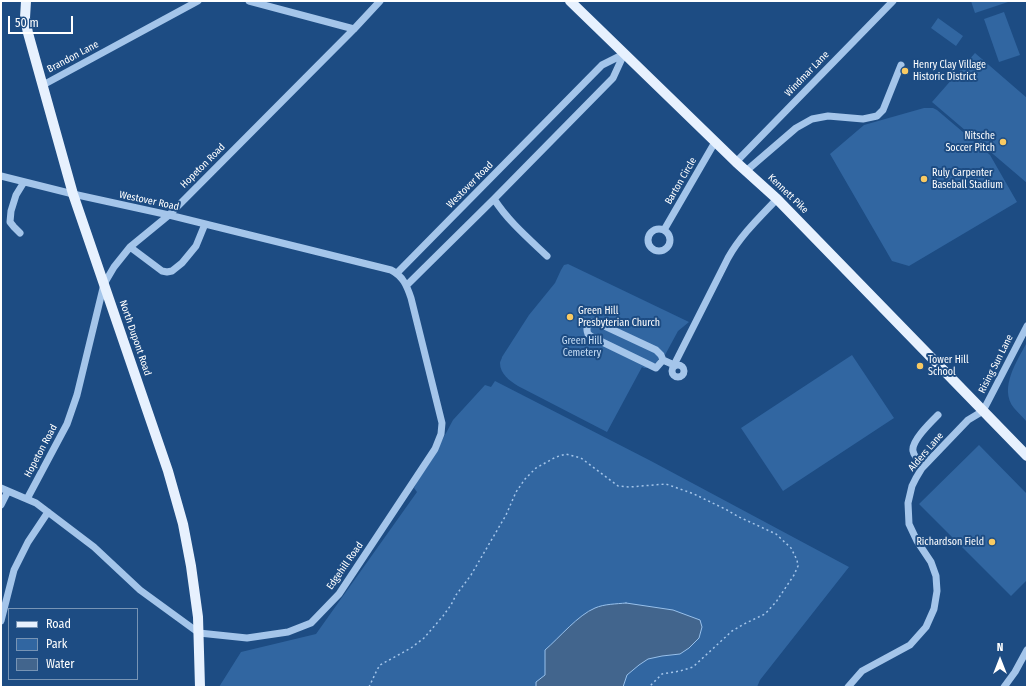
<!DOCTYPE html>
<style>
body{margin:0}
#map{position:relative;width:1028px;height:688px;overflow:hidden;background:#1d4c83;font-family:"Fira Sans Condensed",sans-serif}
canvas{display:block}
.frame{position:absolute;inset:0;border:2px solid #fff;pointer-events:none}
.legend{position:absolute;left:8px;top:608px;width:130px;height:72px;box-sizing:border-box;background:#1d4c83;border:1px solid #7794b5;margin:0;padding:5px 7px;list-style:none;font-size:12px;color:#fff}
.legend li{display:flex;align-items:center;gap:8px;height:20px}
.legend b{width:20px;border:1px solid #7794b5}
.north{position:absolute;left:980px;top:640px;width:40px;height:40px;-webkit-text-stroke:3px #1d4c83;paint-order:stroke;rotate:0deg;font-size:11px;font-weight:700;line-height:16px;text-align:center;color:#fff}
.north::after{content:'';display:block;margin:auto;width:14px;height:18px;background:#fff;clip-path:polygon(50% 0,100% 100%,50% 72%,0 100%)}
.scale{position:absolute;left:8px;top:16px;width:65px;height:18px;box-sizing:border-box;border:2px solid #fff;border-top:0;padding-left:5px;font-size:12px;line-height:14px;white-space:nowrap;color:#fff;-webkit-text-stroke:3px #1d4c83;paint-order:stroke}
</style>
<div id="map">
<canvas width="1028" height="688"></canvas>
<div class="frame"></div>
<ul class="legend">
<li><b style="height:5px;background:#e7f1fe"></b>Road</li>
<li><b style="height:11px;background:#3166a1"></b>Park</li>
<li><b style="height:11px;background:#42658d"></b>Water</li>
</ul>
<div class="north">N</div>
<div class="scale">50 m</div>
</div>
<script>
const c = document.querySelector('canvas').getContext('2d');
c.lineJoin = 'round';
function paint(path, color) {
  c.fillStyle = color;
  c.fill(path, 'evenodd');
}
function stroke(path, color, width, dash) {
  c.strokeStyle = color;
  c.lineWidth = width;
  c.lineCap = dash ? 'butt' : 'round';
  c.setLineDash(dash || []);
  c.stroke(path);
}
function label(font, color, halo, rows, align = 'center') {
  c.font = font + ' "Fira Sans Condensed",sans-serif';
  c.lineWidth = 4;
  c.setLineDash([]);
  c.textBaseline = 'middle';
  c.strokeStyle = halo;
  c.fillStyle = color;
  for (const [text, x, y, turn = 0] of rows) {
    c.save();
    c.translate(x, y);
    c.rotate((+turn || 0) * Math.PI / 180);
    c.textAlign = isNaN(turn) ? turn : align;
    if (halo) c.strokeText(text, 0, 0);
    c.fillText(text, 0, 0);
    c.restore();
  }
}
const green = new Path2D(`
 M971,1H1011L975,13Z
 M1004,12L1020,55L999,62L984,19Z
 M938,18L963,36L956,46L931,28Z
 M975,53L1027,98V183L932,102Z
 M924,108H933L937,110L990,155L1017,202L909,266L892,261L830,154L864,125Z
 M568,264L689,322L678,331L665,355L661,351C658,357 660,362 653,364L649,363L647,368H644L642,367L607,432L518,386C510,381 500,374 500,363C500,361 502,359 502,357L529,315L555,283L561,270L564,265Z
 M1027,342V422C1023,417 1018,413 1014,408C998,388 1018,360 1027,342Z
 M852,355L894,418L783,491L741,428Z
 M495,381L651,461L849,567L760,680L757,687H219L241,652L316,634L417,492L414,488L417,482L431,461L453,420L485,385L491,387Z
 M979,445L1027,494V580L1011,596L919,504Z`);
const water = new Path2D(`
 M626,603L673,610L700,620L702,627L699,638L689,648L680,654L662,656L648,659L639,665L627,675L623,687H536V682L545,675V650C560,637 578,615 595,608C604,604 616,604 626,603Z`);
const path = new Path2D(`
 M369,687L377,670L380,665L411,648L424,638L443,616L451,605L456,595L471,575L506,515L516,492L525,479L536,468L556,457L566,454L581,458L618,486L630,487L666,484L694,494L727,510L739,517L776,534L791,548L797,560L798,566L794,575L776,602L765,614L744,624L732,631L693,667L680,671L662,674L649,687`);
const minor = new Path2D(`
 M249,1L354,29
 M43,85L198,1
 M736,162L893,1
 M746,171L796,128L812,119L828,116L863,119L877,116L883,110L901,65
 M1,176L73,194L169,215L391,270C403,276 407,286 411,298L442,423L441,434L435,449L339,594L311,623L288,632L247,638L199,633L140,590L94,547L36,503L1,488
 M494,199C508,221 528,238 547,256
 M648 240a11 11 0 1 1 22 0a11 11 0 1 1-22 0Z
 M664,230L715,142
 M20,233L14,227L10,222L11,211L16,195L24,182
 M130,247L162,271L167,272L172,271L182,263L196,246L205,224
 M397,273L602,65L624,54
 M407,285L494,199L613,78L624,54
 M663,360L661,355L656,350L596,322C589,321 585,327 588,334L592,337L656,368L663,360L674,365L728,258C741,235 759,218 777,199
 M672 371a6 6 0 1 1 12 0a6 6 0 1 1-12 0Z
 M924,466C920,462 914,457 913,451C911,441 931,422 938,415
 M27,499L67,424L77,395L104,284L114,267L130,247L169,215L354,29L380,1
 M1,505L8,491
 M1,621L14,570L28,542L48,512
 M848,687L862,671L910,645L926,627L934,609L937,591L936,576L931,562L917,541L909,524L908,503L912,486L916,478L922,468L968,420L983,411L1027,326
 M1004,687L1015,672L1027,650`);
const major = new Path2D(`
 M26,1L25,18L28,33L73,194L168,471L183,524L191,566L198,617L200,687
 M570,1L736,162L777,199L1027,456`);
const markers = [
 [905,71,4,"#f9ca62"],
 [1003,142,4,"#f9ca62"],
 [924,179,4,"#f9ca62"],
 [570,317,4,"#f9ca62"],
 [920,366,4,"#f9ca62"],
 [992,542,4,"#f9ca62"]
];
const streetNames = [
 ["Brandon Lane",73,57,-28],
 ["Windmar Lane",807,74,-46],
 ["Hopeton Road",203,166,-45],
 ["Barton Circle",681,181,-60],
 ["Westover Road",470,185,-45],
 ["Kennett Pike",788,194,44],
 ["Westover Road",149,201,12],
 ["North Dupont Road",135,338,71],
 ["Rising Sun Lane",996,364,-63],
 ["Hopeton Road",41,451,-62],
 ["Alders Lane",926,452,-49],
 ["Edgehill Road",345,566,-55]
];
const poiNames = [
 ["Henry Clay Village",913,65],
 ["Historic District",913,77],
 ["Nitsche",995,136,"right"],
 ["Soccer Pitch",995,148,"right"],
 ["Ruly Carpenter",932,173],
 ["Baseball Stadium",932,185],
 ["Green Hill",578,311],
 ["Presbyterian Church",578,323],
 ["Tower Hill",928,360],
 ["School",928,372],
 ["Richardson Field",984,542,"right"]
];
const parkNames = [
 ["Green Hill",582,341],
 ["Cemetery",582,353]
];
paint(green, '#3166a1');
paint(water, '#42658d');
stroke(water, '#97c0eb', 1);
stroke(path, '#a4c5ea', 1.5, [2, 3]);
stroke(minor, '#a4c5ea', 7);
stroke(major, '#e7f1fe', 10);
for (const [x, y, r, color] of markers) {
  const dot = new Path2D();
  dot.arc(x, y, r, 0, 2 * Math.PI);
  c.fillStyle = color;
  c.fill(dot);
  stroke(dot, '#1d4c83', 1.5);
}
label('10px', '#fff', '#1d4c83', streetNames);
label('10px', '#fff', '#1d4c83', poiNames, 'left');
label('10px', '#c8dff7', '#1d4c83', parkNames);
</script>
